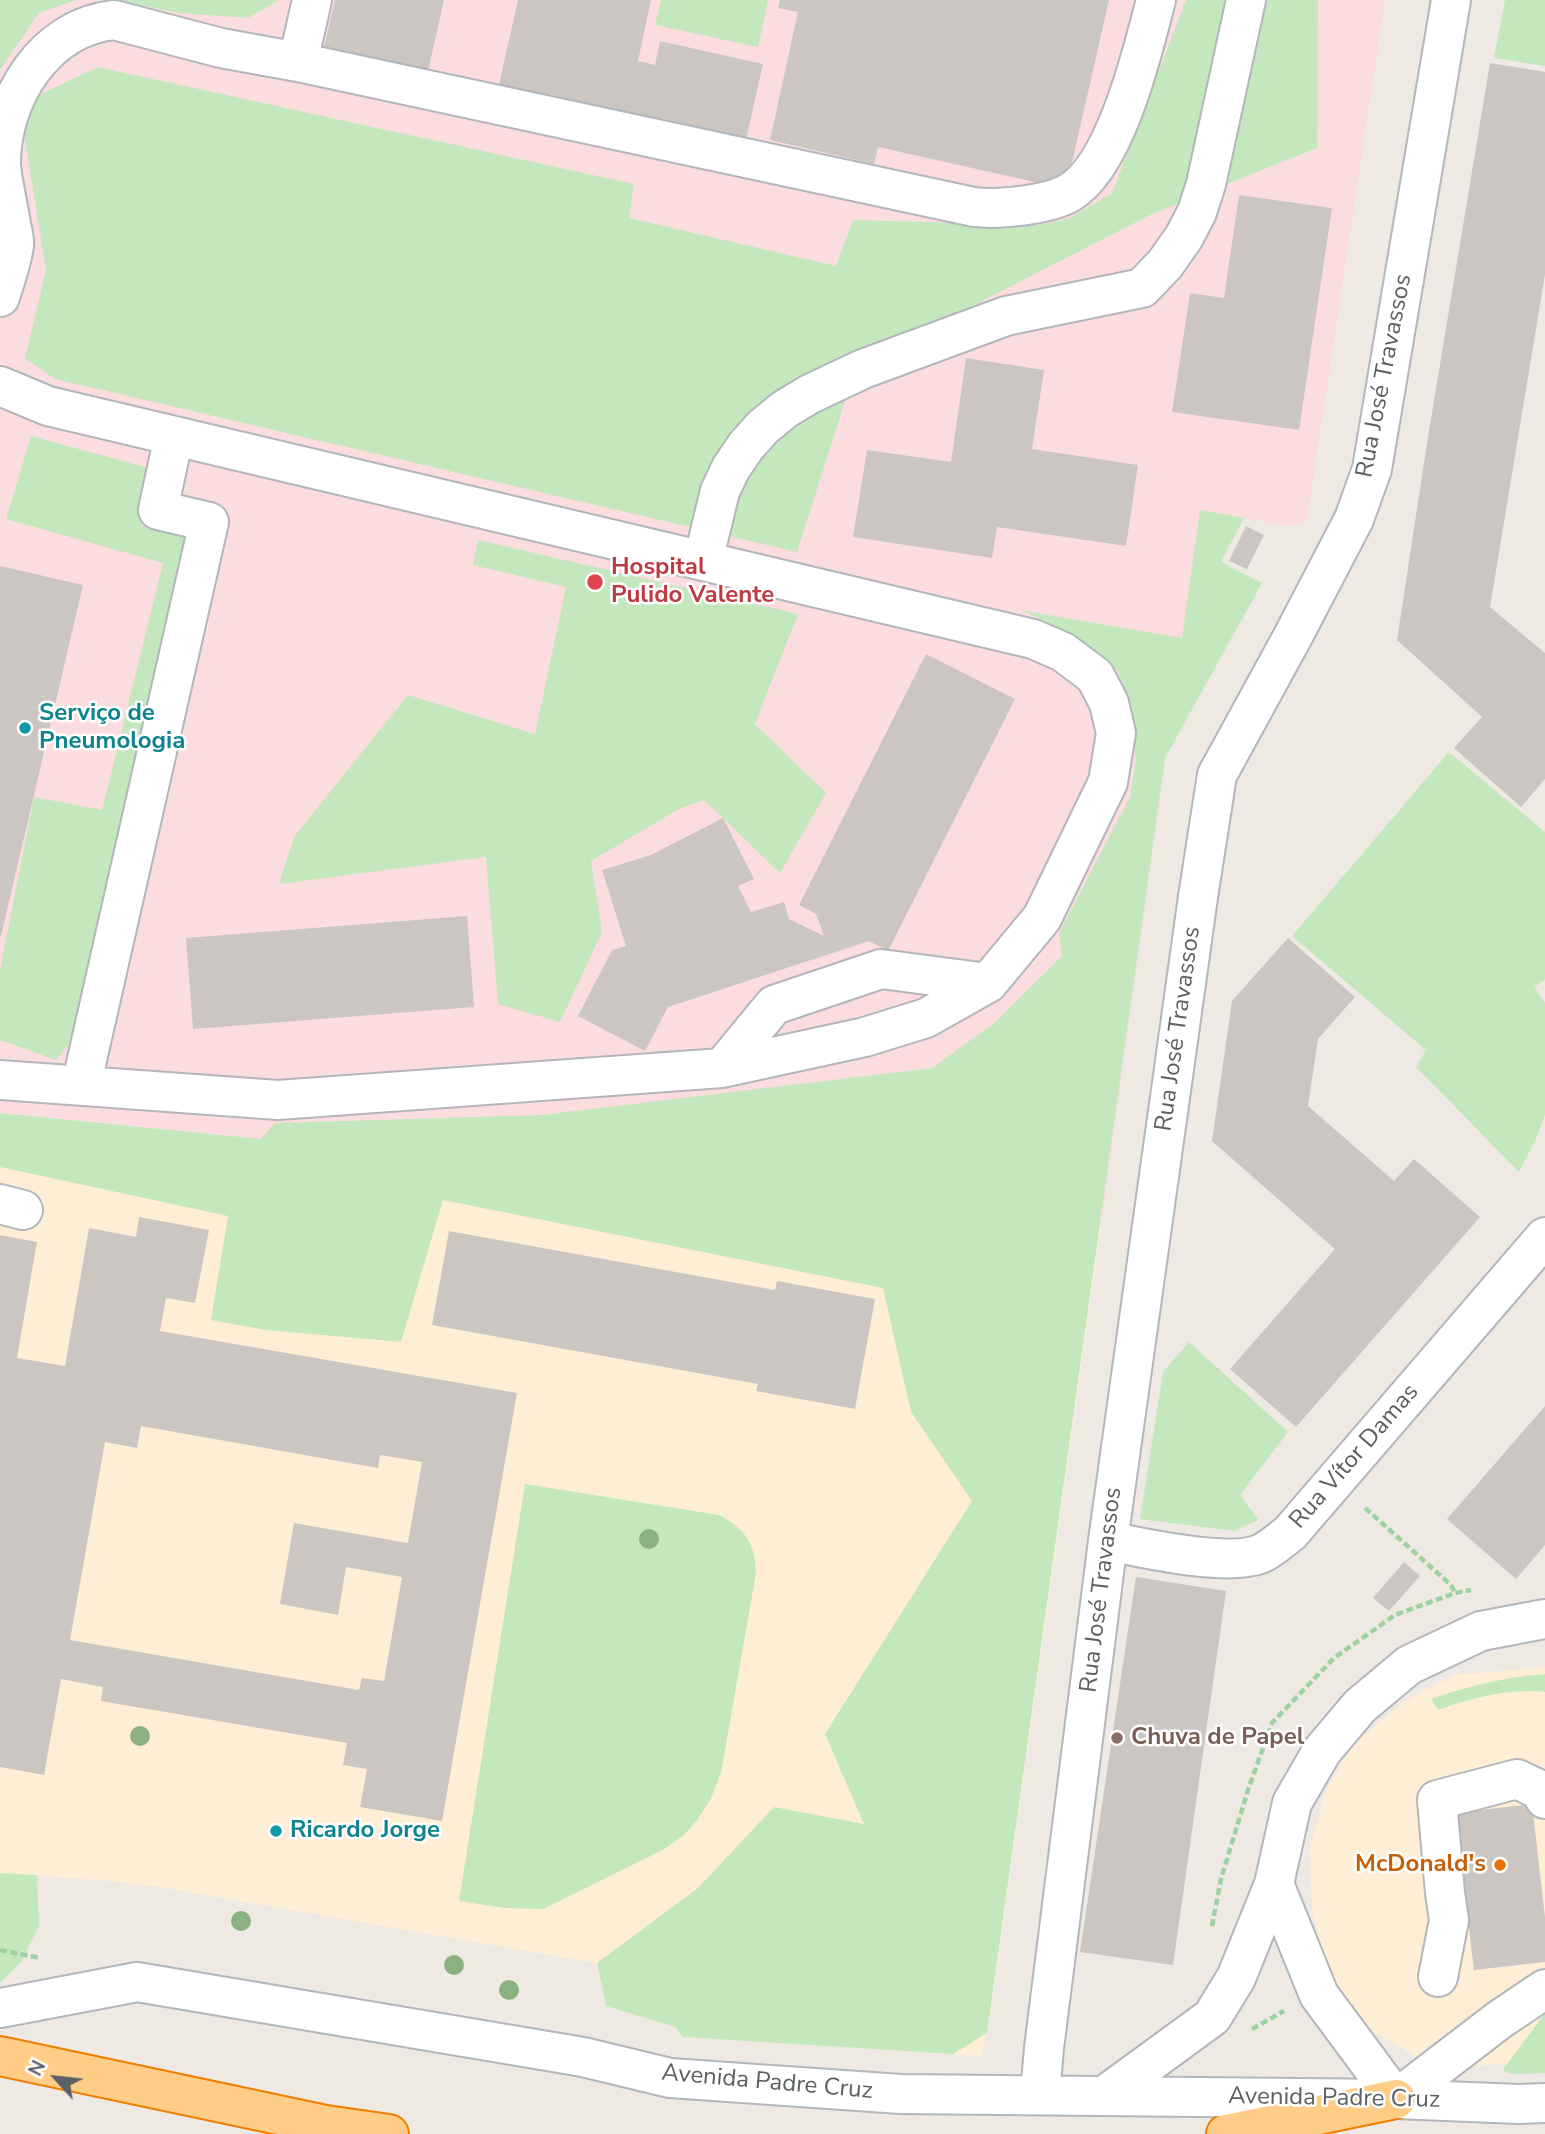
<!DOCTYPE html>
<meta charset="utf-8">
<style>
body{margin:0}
#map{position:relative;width:1545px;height:2134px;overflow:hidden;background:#eee9e2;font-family:"Nunito Sans",sans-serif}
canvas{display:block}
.north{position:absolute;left:21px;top:2043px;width:70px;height:70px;-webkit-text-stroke:5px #fff;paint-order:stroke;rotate:297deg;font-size:19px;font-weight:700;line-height:28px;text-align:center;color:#5a6063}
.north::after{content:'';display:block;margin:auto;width:24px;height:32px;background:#5a6063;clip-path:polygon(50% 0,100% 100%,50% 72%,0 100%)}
</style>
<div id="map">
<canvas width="1545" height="2134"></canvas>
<div class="north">N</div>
</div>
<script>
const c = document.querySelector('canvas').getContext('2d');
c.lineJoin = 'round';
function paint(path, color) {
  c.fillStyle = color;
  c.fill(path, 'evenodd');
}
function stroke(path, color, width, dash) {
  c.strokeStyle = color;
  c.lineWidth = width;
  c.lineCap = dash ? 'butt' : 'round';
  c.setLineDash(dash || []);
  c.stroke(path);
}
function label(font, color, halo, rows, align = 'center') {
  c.font = font + ' "Nunito Sans",sans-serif';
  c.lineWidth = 5;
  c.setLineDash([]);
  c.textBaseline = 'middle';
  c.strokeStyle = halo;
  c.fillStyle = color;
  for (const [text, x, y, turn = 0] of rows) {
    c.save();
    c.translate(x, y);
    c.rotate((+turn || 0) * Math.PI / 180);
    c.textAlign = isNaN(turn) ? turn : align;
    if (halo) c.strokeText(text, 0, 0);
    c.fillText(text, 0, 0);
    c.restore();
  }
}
const commercial = new Path2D(`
 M0,1113L1101,1226L991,2010L982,2056L683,2037L675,2027L606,2006L596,1963L153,1886L99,1880L0,1873Z
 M1545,1667V2062L1436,2068L1371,2030L1332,1978L1313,1916L1309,1851L1326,1790L1354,1744L1405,1701L1456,1675Z`);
const medical = new Path2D(`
 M0,0H1385L1307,521L1288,526L1200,510L1101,1226L0,1113Z`);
const green = new Path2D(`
 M0,0H76L39,13L0,70Z
 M116,0H279L248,18L179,13Z
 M661,0H768L758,47L655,25Z
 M1186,0H1318L1317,148L1150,215L937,324L860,354L797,552L55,379L25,358L46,270L23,128L37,96L98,67L634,184L629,218L836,266L853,220L1041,225L1070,218L1112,193Z
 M1505,0H1545V66L1494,58Z
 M31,436L156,470L142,526L195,533L69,1044L56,1060L0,1040V970L34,797L102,810L163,563L6,519Z
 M1200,510L1244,518L1221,562L1262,583L1165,758L987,2033L953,2054L683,2037L675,2027L606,2006L597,1963L698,1888L774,1807L864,1824L825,1734L972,1501L911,1412L883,1288L443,1200L401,1342L266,1330L211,1320L228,1216L0,1167V1113L261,1139L275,1123L542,1115L932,1068L993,1024L1062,956L1059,933L1130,797L1136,760L1128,701L1118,671L1047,622L1020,610L1182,638Z
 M478,540L798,614L755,724L826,793L780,873L704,800L679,809L591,861L602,932L560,1022L498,1004L486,857L279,884L294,837L408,695L535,734L566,587L473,565Z
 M1449,752L1545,832V980L1534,986L1545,1003V1115L1535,1141L1519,1172L1416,1067L1426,1050L1292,936Z
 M1189,1342L1288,1432L1240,1495L1258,1520L1234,1531L1140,1519L1163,1372Z
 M525,1484L719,1515C745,1529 755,1542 756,1573L721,1773L710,1800L698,1819L683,1836L663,1850L543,1909L504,1908L459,1901Z
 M1545,1674V1692C1510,1688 1471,1698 1438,1710L1431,1699C1469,1686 1505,1677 1545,1674Z
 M0,1873L37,1875L39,1925L22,1961L0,1983Z
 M1545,2013V2073L1513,2074L1505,2072L1503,2069L1507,2064Z`);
const building = new Path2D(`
 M335,0H444L428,71L324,47Z
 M518,0H651L638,61L655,65L660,41L763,64L744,148L497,93Z
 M780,0H1109L1066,189L878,147L874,164L770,140L798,12L778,8Z
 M1490,63L1545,72V274L1490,607L1545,653V779L1521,807L1454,748L1482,717L1397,640L1428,437Z
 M1239,195L1332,208L1299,430L1172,412L1190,293L1224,298Z
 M966,358L1044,370L1032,449L1138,465L1126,546L997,527L992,558L853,537L867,450L951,462Z
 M1246,526L1264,535L1247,569L1229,561Z
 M0,566L83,585L1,936H0Z
 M926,654L1015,699L888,951L869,941L668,1007L645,1051L578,1016L612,950L626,946L602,870L651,855L723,818L754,879L738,886L751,912L784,902L789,919L824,936L816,914L799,905Z
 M467,916L474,1007L193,1029L186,938Z
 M1288,938L1355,997L1318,1039L1308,1106L1394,1181L1414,1159L1480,1217L1296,1427L1230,1369L1335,1249L1212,1141L1232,1001Z
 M139,1217L209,1230L195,1303L166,1298L160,1331L517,1393L442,1821L360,1807L367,1769L343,1765L347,1743L101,1701L103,1687L61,1679L44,1775L0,1767V1235L37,1242L17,1358L65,1366L89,1228L136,1237ZM141,1426L378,1468L380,1455L422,1462L408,1543L294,1523L280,1604L338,1615L346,1567L402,1577L384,1681L362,1678L359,1690L70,1640L105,1442L137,1448Z
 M449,1231L775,1290L777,1281L875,1299L855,1409L756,1391L758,1384L432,1325Z
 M1545,1406V1545L1516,1579L1447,1519Z
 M1404,1562L1420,1576L1389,1611L1373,1598Z
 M1136,1577L1226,1591L1173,1965L1080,1952Z
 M1532,1804L1545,1917V1962L1474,1970L1455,1813Z`);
const path = new Path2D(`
 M1365,1508L1451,1585L1455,1593
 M1212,1926L1221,1879L1248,1790L1272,1723L1334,1658L1395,1615L1455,1593L1471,1590
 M0,1950L40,1958
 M1252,2029L1284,2011`);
const minor = new Path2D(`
 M312,0L298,62L974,207C999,210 1047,205 1069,193C1116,166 1143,50 1156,0
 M0,297C5,280 12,262 14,245C15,238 12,231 11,224C8,205 3,185 1,166C0,98 45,27 114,20L221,48L298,62
 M0,386L48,406L1033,639L1063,652L1095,676L1109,703L1116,733L1108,782L1042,918L988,983L926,1018L865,1037L722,1068L278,1100L0,1080
 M703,561L720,491L731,468L746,446L763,427L785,409L810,394L863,369L1006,316L1142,288L1165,264L1184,237L1197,212L1206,184L1246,0
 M722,1068L774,1005L881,969L988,983
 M81,1086L209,522L158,510L174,436
 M0,1204L23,1210
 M1108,1541C1143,1548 1234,1569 1264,1552C1273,1547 1282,1539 1290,1533L1545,1237
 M1274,1884L1319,1995L1396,2099
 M1438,1977L1449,1920L1445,1893L1437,1800L1517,1779L1540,1790L1545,1799
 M0,2008L137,1982L583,2057L670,2078L901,2094L1396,2099L1519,2104L1545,2103
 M1040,2095L1044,2048L1108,1541L1198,897L1217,775L1292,638L1354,519L1372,469L1451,0
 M1104,2096L1212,2017L1236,1978L1274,1884L1292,1803L1322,1751L1360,1706L1409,1665L1481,1631L1545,1619
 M1396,2099L1499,2020L1545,1989`);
const highway = new Path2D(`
 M0,2056L326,2125L389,2134
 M1226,2134L1396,2099`);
const trees = [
 [649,1539],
 [140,1736],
 [241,1921],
 [454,1965],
 [509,1990]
];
const markers = [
 [595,582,9,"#e0444e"],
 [25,728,7,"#0f9aa8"],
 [1117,1738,7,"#8d6e63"],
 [276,1831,7,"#0f9aa8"],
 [1500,1865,7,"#e8710a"]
];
const streetNames = [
 ["Rua José Travassos",1385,376,-79],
 ["Rua José Travassos",1179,1029,-82],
 ["Rua Vítor Damas",1355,1457,-49],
 ["Rua José Travassos",1102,1590,-83],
 ["Avenida Padre Cruz",767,2083,5],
 ["Avenida Padre Cruz",1334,2099,1]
];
const healthNames = [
 ["Hospital",611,568],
 ["Pulido Valente",611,596]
];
const cultureNames = [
 ["Serviço de",39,714],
 ["Pneumologia",39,742],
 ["Ricardo Jorge",290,1831]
];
const educationNames = [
 ["Chuva de Papel",1131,1738]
];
const foodNames = [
 ["McDonald's",1486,1865]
];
paint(commercial, '#ffeed6');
paint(medical, '#fcdddf');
paint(green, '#c4e7bd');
paint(building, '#cbc6c1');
stroke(minor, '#b3b6ba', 42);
stroke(highway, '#f07c00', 42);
stroke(path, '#9cd2a1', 4.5, [7, 3.5]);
stroke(minor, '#fff', 38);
stroke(highway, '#ffcd88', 38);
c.fillStyle = '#8cb181';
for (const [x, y] of trees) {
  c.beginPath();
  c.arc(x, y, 10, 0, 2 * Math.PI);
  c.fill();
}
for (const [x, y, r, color] of markers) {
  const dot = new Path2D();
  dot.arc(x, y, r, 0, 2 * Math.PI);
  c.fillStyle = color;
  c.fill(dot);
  stroke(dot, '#fff', 2.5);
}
label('24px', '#5a6063', '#fff', streetNames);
label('bold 24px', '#be3a42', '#fff', healthNames, 'left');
label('bold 24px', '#0d838f', '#fff', cultureNames, 'left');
label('bold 24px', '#785e54', '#fff', educationNames, 'left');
label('bold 24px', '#c56008', '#fff', foodNames, 'right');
</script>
